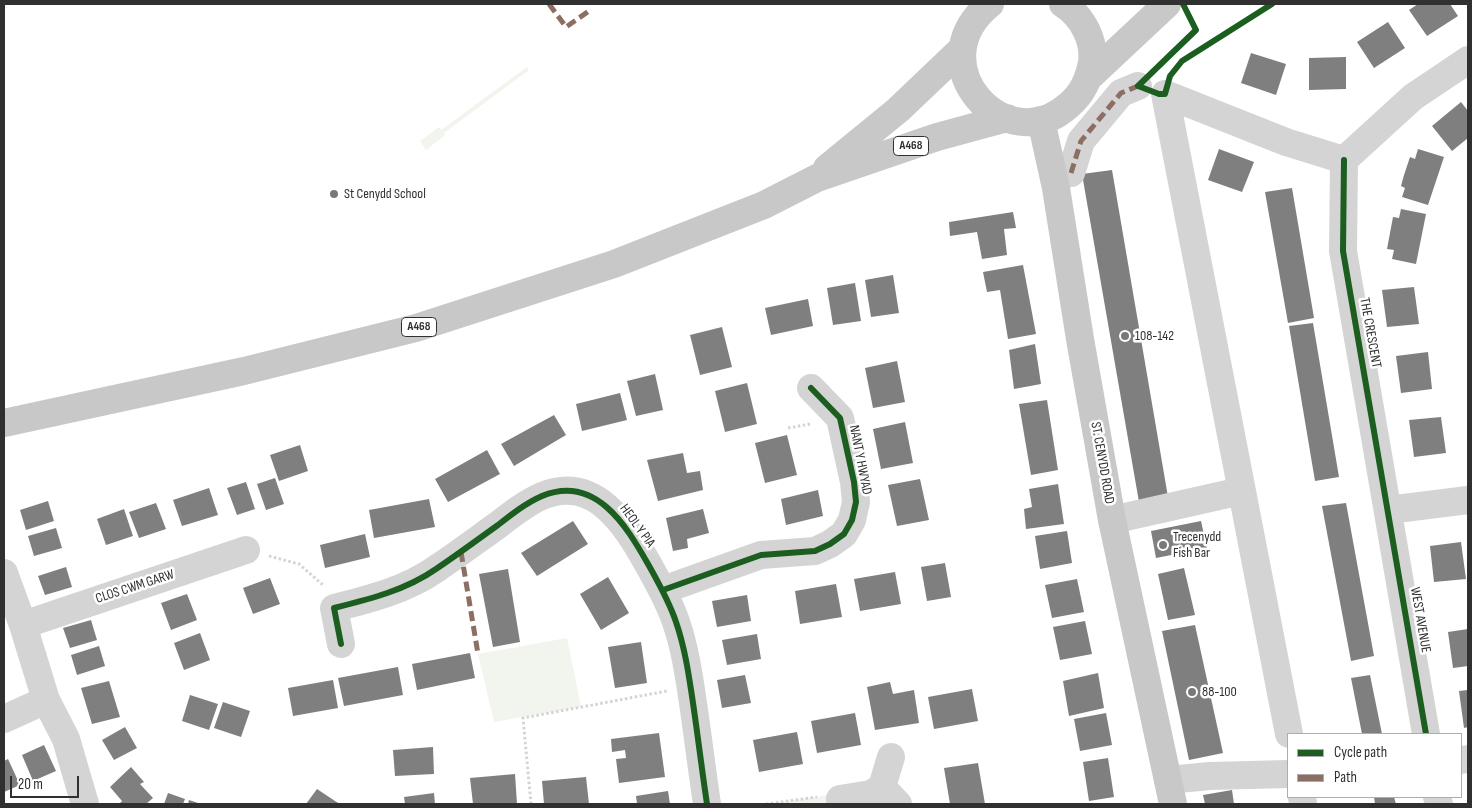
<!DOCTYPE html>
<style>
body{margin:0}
#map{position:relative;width:1472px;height:808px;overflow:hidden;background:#fff;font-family:"Sofia Sans Condensed",sans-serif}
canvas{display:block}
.frame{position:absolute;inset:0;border:5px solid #303030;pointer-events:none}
.legend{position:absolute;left:1287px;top:733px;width:175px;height:65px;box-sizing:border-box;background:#fff;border:1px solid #acacac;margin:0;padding:6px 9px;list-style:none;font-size:15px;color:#303030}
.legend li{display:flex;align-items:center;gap:10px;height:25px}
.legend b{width:25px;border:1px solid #acacac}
.scale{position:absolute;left:10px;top:776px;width:69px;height:22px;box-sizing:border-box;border:2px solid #303030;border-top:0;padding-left:6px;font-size:15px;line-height:18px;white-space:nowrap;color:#303030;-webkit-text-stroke:4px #fff;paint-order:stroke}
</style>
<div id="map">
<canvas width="1472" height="808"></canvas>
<div class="frame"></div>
<ul class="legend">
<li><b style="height:6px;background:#1b5e20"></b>Cycle path</li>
<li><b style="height:6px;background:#8d6e63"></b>Path</li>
</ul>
<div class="scale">20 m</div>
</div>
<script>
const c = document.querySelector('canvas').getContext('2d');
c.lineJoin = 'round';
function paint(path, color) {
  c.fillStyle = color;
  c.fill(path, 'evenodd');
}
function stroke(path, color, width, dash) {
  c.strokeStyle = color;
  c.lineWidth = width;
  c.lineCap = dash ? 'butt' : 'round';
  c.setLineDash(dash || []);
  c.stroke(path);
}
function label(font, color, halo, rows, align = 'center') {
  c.font = font + ' "Sofia Sans Condensed",sans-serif';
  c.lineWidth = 5;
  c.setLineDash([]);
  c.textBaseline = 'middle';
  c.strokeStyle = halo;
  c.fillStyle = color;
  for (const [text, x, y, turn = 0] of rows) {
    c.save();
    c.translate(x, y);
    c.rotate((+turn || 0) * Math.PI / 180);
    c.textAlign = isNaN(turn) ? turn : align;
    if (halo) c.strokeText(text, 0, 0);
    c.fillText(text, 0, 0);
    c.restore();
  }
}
const green = new Path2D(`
 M527,67L529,70L444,133L445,135L426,150L420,141L439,127L441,130Z
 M567,638L581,707L494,722L478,654Z
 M829,795L898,804H766Z`);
const building = new Path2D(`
 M1418,4H1450L1458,16L1427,36L1409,10Z
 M1388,22L1405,48L1374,68L1357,42Z
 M1251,53L1286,64L1276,95L1241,83Z
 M1346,57V89L1309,90V58Z
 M1461,102L1468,111V138L1452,151L1432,126Z
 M1219,149L1254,162L1242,192L1208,180Z
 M1418,149L1444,157L1428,205L1402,197L1405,188L1401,186L1404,175L1410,157L1415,159Z
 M1112,170L1168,497L1139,502L1082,174Z
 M1292,188L1314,318L1288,323L1265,192Z
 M1401,209L1426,214L1416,264L1392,259L1394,250L1387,249L1393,217L1399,218Z
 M1013,212L1016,228L1004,229L1007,255L982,259L977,232L950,236L949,222Z
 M1023,265L1036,334L1008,339L1000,290L987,292L983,272Z
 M893,275L899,313L871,317L865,280Z
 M855,283L861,321L833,325L827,288Z
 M1414,287L1419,324L1387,327L1382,290Z
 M808,299L813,326L771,335L765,308Z
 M1313,323L1339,477L1315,481L1289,326Z
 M722,327L732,367L700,375L690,335Z
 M1035,344L1041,384L1014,389L1009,350Z
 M1428,352L1432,389L1401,393L1396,356Z
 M897,361L905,402L873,408L865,368Z
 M655,374L663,410L636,416L627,381Z
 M747,383L757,424L725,432L715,391Z
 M620,393L627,420L582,431L576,404Z
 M1047,400L1058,470L1031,475L1019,404Z
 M554,415L566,435L514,466L501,444Z
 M1441,417L1446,453L1414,457L1409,420Z
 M905,422L913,463L881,469L873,429Z
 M787,435L797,475L765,483L755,443Z
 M300,445L308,471L279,481L270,455Z
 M487,450L500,474L448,502L435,479Z
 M683,453L687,473L700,471L703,490L658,501L647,460Z
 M275,478L284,504L266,510L257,484Z
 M920,479L929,520L897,526L888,485Z
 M246,482L255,509L237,515L227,488Z
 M1058,484L1064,524L1026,529L1024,509L1032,507L1029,489Z
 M209,488L218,515L182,526L173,500Z
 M818,490L823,516L786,525L781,499Z
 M429,499L435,527L374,538L369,510Z
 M48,501L54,521L26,530L20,510Z
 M156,503L166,529L139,538L129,512Z
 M1346,503L1374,656L1351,661L1322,506Z
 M124,509L133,536L106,545L97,519Z
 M703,509L709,533L687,539L688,548L673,551L666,518Z
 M573,521L588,544L537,576L521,553Z
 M1201,521L1207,548L1156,558L1151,531Z
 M56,528L62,548L34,556L28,536Z
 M1067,531L1072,563L1040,569L1035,536Z
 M365,534L370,557L325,568L320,545Z
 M1461,542L1466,579L1434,582L1430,546Z
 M945,563L951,597L927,601L921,567Z
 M66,567L72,587L45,595L38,576Z
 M1184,568L1195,615L1168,620L1158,574Z
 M508,569L520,642L493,647L479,574Z
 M895,572L901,604L860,611L854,579Z
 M608,577L629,613L601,630L580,594Z
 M270,578L280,604L253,614L243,588Z
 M1077,579L1084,612L1052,618L1045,585Z
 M836,584L842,617L800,624L795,591Z
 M187,594L197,620L171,630L161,603Z
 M747,595L751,621L717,627L712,601Z
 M91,620L97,640L70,648L63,628Z
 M1085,621L1092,654L1060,660L1053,627Z
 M1195,625L1223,753L1189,760L1162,631Z
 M1468,629V666L1453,668L1448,632Z
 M200,633L210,660L184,670L174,643Z
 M757,634L761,659L727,665L722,640Z
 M641,642L647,683L615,688L608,647Z
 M99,646L105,666L77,675L71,655Z
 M470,653L475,678L417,690L412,664Z
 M398,667L403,695L344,706L338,678Z
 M1098,673L1104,708L1069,716L1063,681Z
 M745,675L751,703L722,708L717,680Z
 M1370,675L1382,734H1362L1351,678Z
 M333,680L338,708L293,716L288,688Z
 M109,681L120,717L92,724L81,688Z
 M890,682L893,694L914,690L919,723L875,730L867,687Z
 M972,689L978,721L934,729L928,697Z
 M1468,690V727L1464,728L1459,691Z
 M190,695L218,704L209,730L182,721Z
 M223,702L250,711L241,737L214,728Z
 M855,713L861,745L817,753L811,721Z
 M1106,713L1112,745L1080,751L1074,719Z
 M125,727L137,748L114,760L102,740Z
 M797,732L803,764L759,772L753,740Z
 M659,733L665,777L619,783L616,759L626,758L625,750L612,752L611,739Z
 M44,745L56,771L33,781L22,755Z
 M433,747L434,774L395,776L393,750Z
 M1108,758L1114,797L1089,801L1083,762Z
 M8,759L20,785L4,792V761Z
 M978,763L985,804H950L944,768Z
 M131,767L144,782L140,784L153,798L146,804H119L122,801L110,787Z
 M515,774L517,804H473L470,778Z
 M586,777L589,804H544L542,781Z
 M317,789L335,801L340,804H306Z
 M1232,790L1234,804H1205L1203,795Z
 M668,791L670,804H637L636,796Z
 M168,793L185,799L183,804H164Z
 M434,793L435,804H405L404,797Z
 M1374,797H1394L1396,804H1375Z
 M189,800L201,804H188Z`);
const path = new Path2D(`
 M1155,70L1196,30L1189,16
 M788,428L810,424
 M269,556L299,564L323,585
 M531,804L523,718L667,691
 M766,804L817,797`);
const minor = new Path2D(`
 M1165,94L1289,734
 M1165,94L1286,142L1344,160L1413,97L1468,60
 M1344,160L1343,251L1426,734
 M1071,173L1081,141L1121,93L1138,86
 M1388,510L1468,500
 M1112,520L1241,491
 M4,573L23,625L46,700L66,739L85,804
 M663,590L761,555L815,551L830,544L844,534L852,520L856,502L854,482L840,418L811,388
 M23,625L246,550
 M341,644L334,608C370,599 406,590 436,569C457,555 477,540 498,525C512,514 526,503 542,496C595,474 626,525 648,564C658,582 669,601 676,622C685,648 689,676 693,703C698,737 702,771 707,804
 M4,719L46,700
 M891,757L882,787L898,804
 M1461,760L1468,759
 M1168,780L1210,776L1288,774
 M1302,797L1303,804
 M1437,797L1439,804
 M840,799L871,794L882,787`);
const major = new Path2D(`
 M990,4C916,64 1006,162 1069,105C1082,94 1089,80 1092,62C1095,40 1082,16 1063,4
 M1088,78L1167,4
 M1041,120L1056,188L1080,339L1112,520L1173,804
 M827,168L898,110L962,49
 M4,423L244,371L416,328L614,264L764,205L817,178L937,137L1007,118`);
const quiet = new Path2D(`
 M549,4L566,27L589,11
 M1071,173L1081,141L1121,93L1138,86
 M461,552L478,654`);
const cycleway = new Path2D(`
 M1183,4L1196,30L1138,86L1159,94H1165L1170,76L1182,61L1272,4
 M1344,160L1343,251L1426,734
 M663,590L761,555L815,551L830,544L844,534L852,520L856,502L854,482L840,418L811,388
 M341,644L334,608C370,599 406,590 436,569C457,555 477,540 498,525C512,514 526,503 542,496C595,474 626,525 648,564C658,582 669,601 676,622C685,648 689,676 693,703C698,737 702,771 707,804`);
const markers = [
 [334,194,5,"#787878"],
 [1125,336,5,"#787878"],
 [1163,545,5,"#787878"],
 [1192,692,5,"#787878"]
];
const shields = [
 [911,146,35],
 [419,327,35]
];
const shieldNames = [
 ["A468",911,146],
 ["A468",419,327]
];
const poiNames = [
 ["St Cenydd School",344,194],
 ["108-142",1135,336],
 ["Trecenydd",1173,537],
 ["Fish Bar",1173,553],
 ["88-100",1202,692]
];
const streetNames = [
 ["THE CRESCENT",1370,333,80],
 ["NANT Y HWYAD",860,460,79],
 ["ST. CENYDD ROAD",1102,463,80],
 ["HEOL Y PIA",637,526,54],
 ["CLOS CWM GARW",135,587,-18],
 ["WEST AVENUE",1420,620,80]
];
paint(green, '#f2f5ed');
paint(building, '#7f7f7f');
stroke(path, '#d4d4d4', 3, [2.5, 2.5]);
stroke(minor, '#d4d4d4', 28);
stroke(major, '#c8c8c8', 28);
stroke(quiet, '#8d6e63', 5, [10, 5]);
stroke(cycleway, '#1b5e20', 6);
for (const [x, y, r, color] of markers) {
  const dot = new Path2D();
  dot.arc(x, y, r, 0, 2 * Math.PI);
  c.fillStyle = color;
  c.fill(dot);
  stroke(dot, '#fff', 2);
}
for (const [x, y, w] of shields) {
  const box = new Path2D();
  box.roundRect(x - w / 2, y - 9.5, w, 19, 4);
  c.fillStyle = '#fff';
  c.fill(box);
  stroke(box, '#303030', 1);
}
label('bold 12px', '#303030', null, shieldNames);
label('14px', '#303030', '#fff', poiNames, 'left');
label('14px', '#303030', '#fff', streetNames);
</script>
